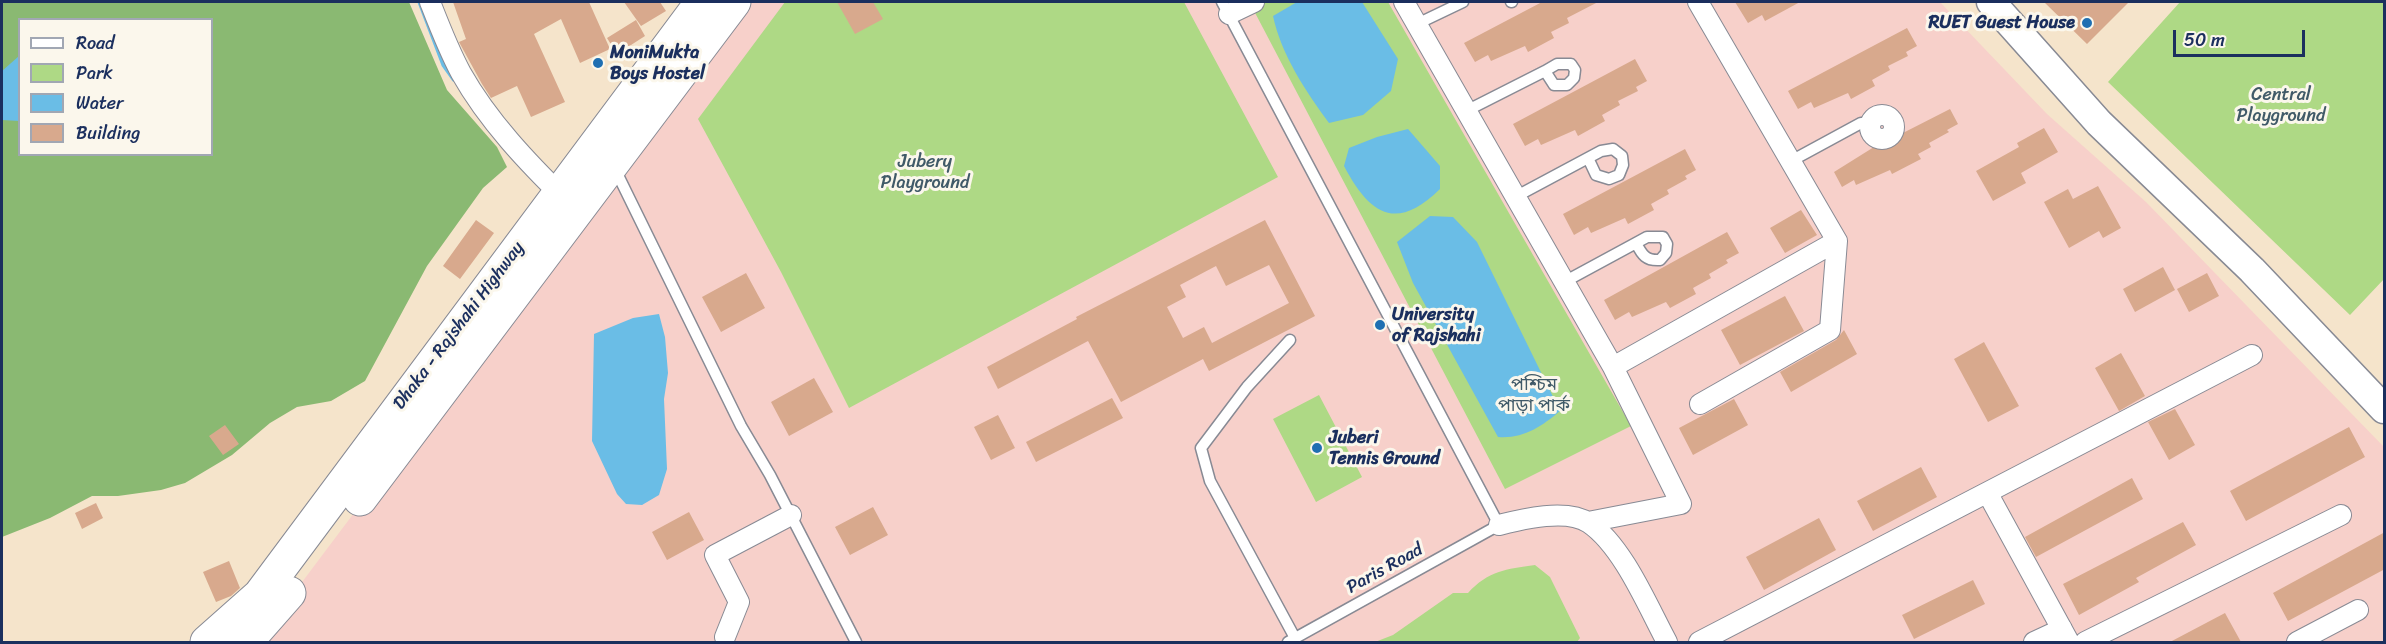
<!DOCTYPE html>
<meta charset="utf-8">
<style>
body{margin:0}
#map{position:relative;width:2386px;height:644px;overflow:hidden;background:#f5e4cb;font-family:Sriracha,sans-serif}
canvas{display:block}
.frame{position:absolute;inset:0;border:3px solid #1b2f5e;pointer-events:none}
.legend{position:absolute;left:18px;top:18px;width:195px;height:138px;box-sizing:border-box;background:#fbf7ec;border:2px solid #a1a7b3;margin:0;padding:8px 10px;list-style:none;font-size:18px;color:#1b2f5e}
.legend li{display:flex;align-items:center;gap:12px;height:30px}
.legend b{width:30px;border:2px solid #a1a7b3}
.scale{position:absolute;left:2173px;top:30px;width:132px;height:27px;box-sizing:border-box;border:3px solid #1b2f5e;border-top:0;padding-left:8px;font-size:18px;line-height:21px;white-space:nowrap;color:#1b2f5e;-webkit-text-stroke:4px #fbf7ec;paint-order:stroke}
</style>
<div id="map">
<canvas width="2386" height="644"></canvas>
<div class="frame"></div>
<ul class="legend">
<li><b style="height:8px;background:#fff"></b>Road</li>
<li><b style="height:16px;background:#aed985"></b>Park</li>
<li><b style="height:16px;background:#6abde6"></b>Water</li>
<li><b style="height:16px;background:#d8a98d"></b>Building</li>
</ul>
<div class="scale">50 m</div>
</div>
<script>
const c = document.querySelector('canvas').getContext('2d');
c.lineJoin = 'round';
function paint(path, color) {
  c.fillStyle = color;
  c.fill(path, 'evenodd');
}
function stroke(path, color, width, dash) {
  c.strokeStyle = color;
  c.lineWidth = width;
  c.lineCap = dash ? 'butt' : 'round';
  c.setLineDash(dash || []);
  c.stroke(path);
}
function label(font, color, halo, rows, align = 'center') {
  c.font = font + ' Sriracha,"Noto Sans Bengali",sans-serif';
  c.lineWidth = 6;
  c.setLineDash([]);
  c.textBaseline = 'middle';
  c.strokeStyle = halo;
  c.fillStyle = color;
  for (const [text, x, y, turn = 0] of rows) {
    c.save();
    c.translate(x, y);
    c.rotate((+turn || 0) * Math.PI / 180);
    c.textAlign = isNaN(turn) ? turn : align;
    if (halo) c.strokeText(text, 0, 0);
    c.fillText(text, 0, 0);
    c.restore();
  }
}
const built = new Path2D(`
 M738,2H1940L2047,114L2146,202L2384,447V642H257Z`);
const green = new Path2D(`
 M785,2H1184L1278,177L849,408L781,272L698,119Z
 M1263,2H1388L1631,426L1505,489L1252,7Z
 M2180,2H2384V279L2350,315L2108,82Z
 M1319,395L1362,477L1316,502L1273,419Z
 M1535,565L1550,577L1580,638L1577,642H1375L1393,635L1453,593H1468C1488,571 1506,569 1535,565Z`);
const forest = new Path2D(`
 M2,2H409L447,90L497,147L507,167L483,188L427,266L365,381L331,401L297,407L270,423L232,455L185,483L161,490L118,496H92L50,518L2,537ZM20,20H212V154H20Z`);
const water = new Path2D(`
 M1297,2H1362L1398,59L1391,91L1363,115L1329,123C1306,92 1281,54 1273,16Z
 M19,56V121L2,120V71Z
 M1408,129L1440,166V189C1396,232 1370,215 1344,166L1349,148L1377,137Z
 M1430,216L1453,217L1477,242L1560,411C1541,427 1523,439 1498,437L1413,283L1397,242Z
 M659,314L665,337L668,373L664,399L667,469L659,495L642,505L626,504L617,494L592,441L594,334L633,318Z`);
const stream = new Path2D(`
 M420,2L444,65L454,79`);
const building = new Path2D(`
 M453,2H589L610,49L580,63L561,19L534,34L565,102L531,117L517,86L491,98L482,84L459,42L466,39Z
 M624,2H660L666,11L641,26Z
 M837,2H873L883,19L855,34Z
 M1542,2H1598L1567,18L1569,23L1551,32L1554,38L1528,52L1525,46L1491,61L1488,55L1475,62L1464,43Z
 M1735,2H1800L1765,21L1762,15L1748,23Z
 M2044,2H2129L2087,44Z
 M636,20L645,36L617,54L607,38Z
 M1907,28L1917,46L1906,52L1908,56L1888,66L1890,70L1872,80L1875,86L1851,99L1848,93L1814,108L1811,102L1798,109L1788,91Z
 M1635,59L1647,81L1636,87L1638,91L1618,101L1620,105L1602,115L1605,121L1578,136L1575,130L1541,145L1538,139L1525,146L1513,124Z
 M1950,109L1958,124L1947,130L1949,132L1929,143L1931,147L1918,154L1921,159L1892,174L1890,170L1856,185L1854,180L1842,187L1834,172L1898,132L1899,135Z
 M2044,128L2058,152L2021,173L2026,183L1993,201L1976,171L2019,147L2017,143Z
 M1685,149L1696,170L1685,176L1687,179L1667,190L1669,194L1651,204L1654,210L1628,224L1625,218L1591,233L1588,227L1574,235L1563,214Z
 M2098,186L2121,228L2103,238L2099,231L2069,248L2044,202L2068,189L2073,199Z
 M1801,210L1817,235L1785,253L1770,228Z
 M476,220L494,233L460,279L443,266Z
 M1265,220L1315,316L1209,371L1203,359L1121,402L1088,341L998,389L987,367L1077,319L1076,317ZM1269,265L1289,303L1212,343L1204,327L1183,338L1167,307L1186,297L1180,285L1216,266L1226,286Z
 M1727,232L1739,253L1726,260L1728,263L1709,274L1711,278L1693,288L1696,294L1670,308L1666,302L1632,317L1629,312L1615,320L1604,300Z
 M2163,267L2175,290L2135,312L2123,289Z
 M746,273L765,308L721,332L702,297Z
 M2207,273L2219,296L2189,312L2177,289Z
 M1785,296L1804,331L1740,365L1721,330Z
 M1844,330L1857,354L1791,392L1780,372L1836,340Z
 M1984,342L2019,406L1988,422L1954,359Z
 M2121,353L2145,396L2119,411L2095,368Z
 M814,378L833,412L789,436L771,402Z
 M1112,398L1123,418L1036,462L1026,442Z
 M1734,399L1748,425L1693,455L1679,428Z
 M2175,409L2195,445L2169,460L2148,422Z
 M998,415L1015,448L991,460L974,427Z
 M225,425L239,444L223,455L209,436Z
 M2349,427L2365,457L2246,521L2230,491Z
 M1921,467L1937,497L1873,531L1857,501Z
 M2132,478L2143,499L2036,557L2025,537Z
 M96,503L103,518L82,529L75,513Z
 M873,507L888,535L850,555L835,527Z
 M689,512L704,540L667,560L652,532Z
 M1819,518L1836,550L1764,590L1746,557Z
 M2183,522L2196,545L2136,578L2139,582L2079,615L2063,584Z
 M2385,532V569L2288,621L2273,593Z
 M229,561L240,588L231,596L216,602L203,572Z
 M1973,580L1985,604L1914,639L1902,615Z
 M2225,613L2241,642H2170Z`);
const service = new Path2D(`
 M1222,2L1499,525L1288,642
 M1511,2H1512
 M1417,24L1463,2
 M1466,111L1545,71L1557,64H1571L1575,70L1574,78L1567,85H1554L1545,71
 M1791,161L1861,123H1870
 M614,167L741,426L770,475L856,642
 M1515,197L1601,151L1613,149L1622,156L1623,165L1619,175L1609,179L1596,175L1588,158
 M1564,282L1636,243L1647,237H1663L1667,244L1666,253L1660,260C1646,261 1642,255 1636,243
 M1290,340L1247,387L1201,448L1210,481L1295,638`);
const minor = new Path2D(`
 M430,2C439,25 449,51 461,73C488,121 528,163 567,201
 M1404,2L1613,367L1837,241L1698,2
 M1229,14L1254,2
 M1870 127a12 12 0 1 1 24 0a12 12 0 1 1-24 0Z
 M1700,404L1830,330L1837,241
 M1988,494L2069,642
 M1588,522L1681,504L1613,367
 M1499,525C1522,519 1567,508 1589,523C1623,546 1648,607 1667,642
 M725,637L739,602L715,555L791,515
 M1699,642L2252,355
 M2034,642L2062,629
 M2085,642L2341,515
 M2297,642L2358,610`);
const secondary = new Path2D(`
 M1991,2L2099,123L2252,270L2384,409`);
const trunk = new Path2D(`
 M360,499L734,2
 M207,642L260,595L702,2
 M246,642L289,593`);
const markers = [
 [2087,23,6,"#1f6fb2"],
 [598,63,6,"#1f6fb2"],
 [1380,325,6,"#1f6fb2"],
 [1317,448,6,"#1f6fb2"]
];
const poiNames = [
 ["RUET Guest House",2075,23,"right"],
 ["MoniMukta",610,53],
 ["Boys Hostel",610,74],
 ["University",1392,315],
 ["of Rajshahi",1392,336],
 ["Juberi",1329,438],
 ["Tennis Ground",1329,459]
];
const parkNames = [
 ["Central",2281,95],
 ["Playground",2281,116],
 ["Jubery",925,162],
 ["Playground",925,183],
 ["পশ্চিম",1534,385],
 ["পাড়া পার্ক",1534,406]
];
const streetNames = [
 ["Dhaka - Rajshahi Highway",459,326,-53],
 ["Paris Road",1385,569,-29]
];
paint(built, '#f7d0ca');
paint(green, '#aed985');
paint(forest, '#8ab972');
paint(water, '#6abde6');
stroke(stream, '#6abde6', 5);
paint(building, '#d8a98d');
stroke(service, '#888a94', 13);
stroke(minor, '#888a94', 22);
stroke(secondary, '#888a94', 31);
stroke(trunk, '#888a94', 35);
stroke(service, '#fff', 10);
stroke(minor, '#fff', 20);
stroke(secondary, '#fff', 28);
stroke(trunk, '#fff', 33);
for (const [x, y, r, color] of markers) {
  const dot = new Path2D();
  dot.arc(x, y, r, 0, 2 * Math.PI);
  c.fillStyle = color;
  c.fill(dot);
  stroke(dot, '#fbf7ec', 2);
}
label('bold 18px', '#1b2f5e', '#fbf7ec', poiNames, 'left');
label('18px', '#405a68', '#fbf7ec', parkNames);
label('18px', '#1b2f5e', '#fbf7ec', streetNames);
</script>
